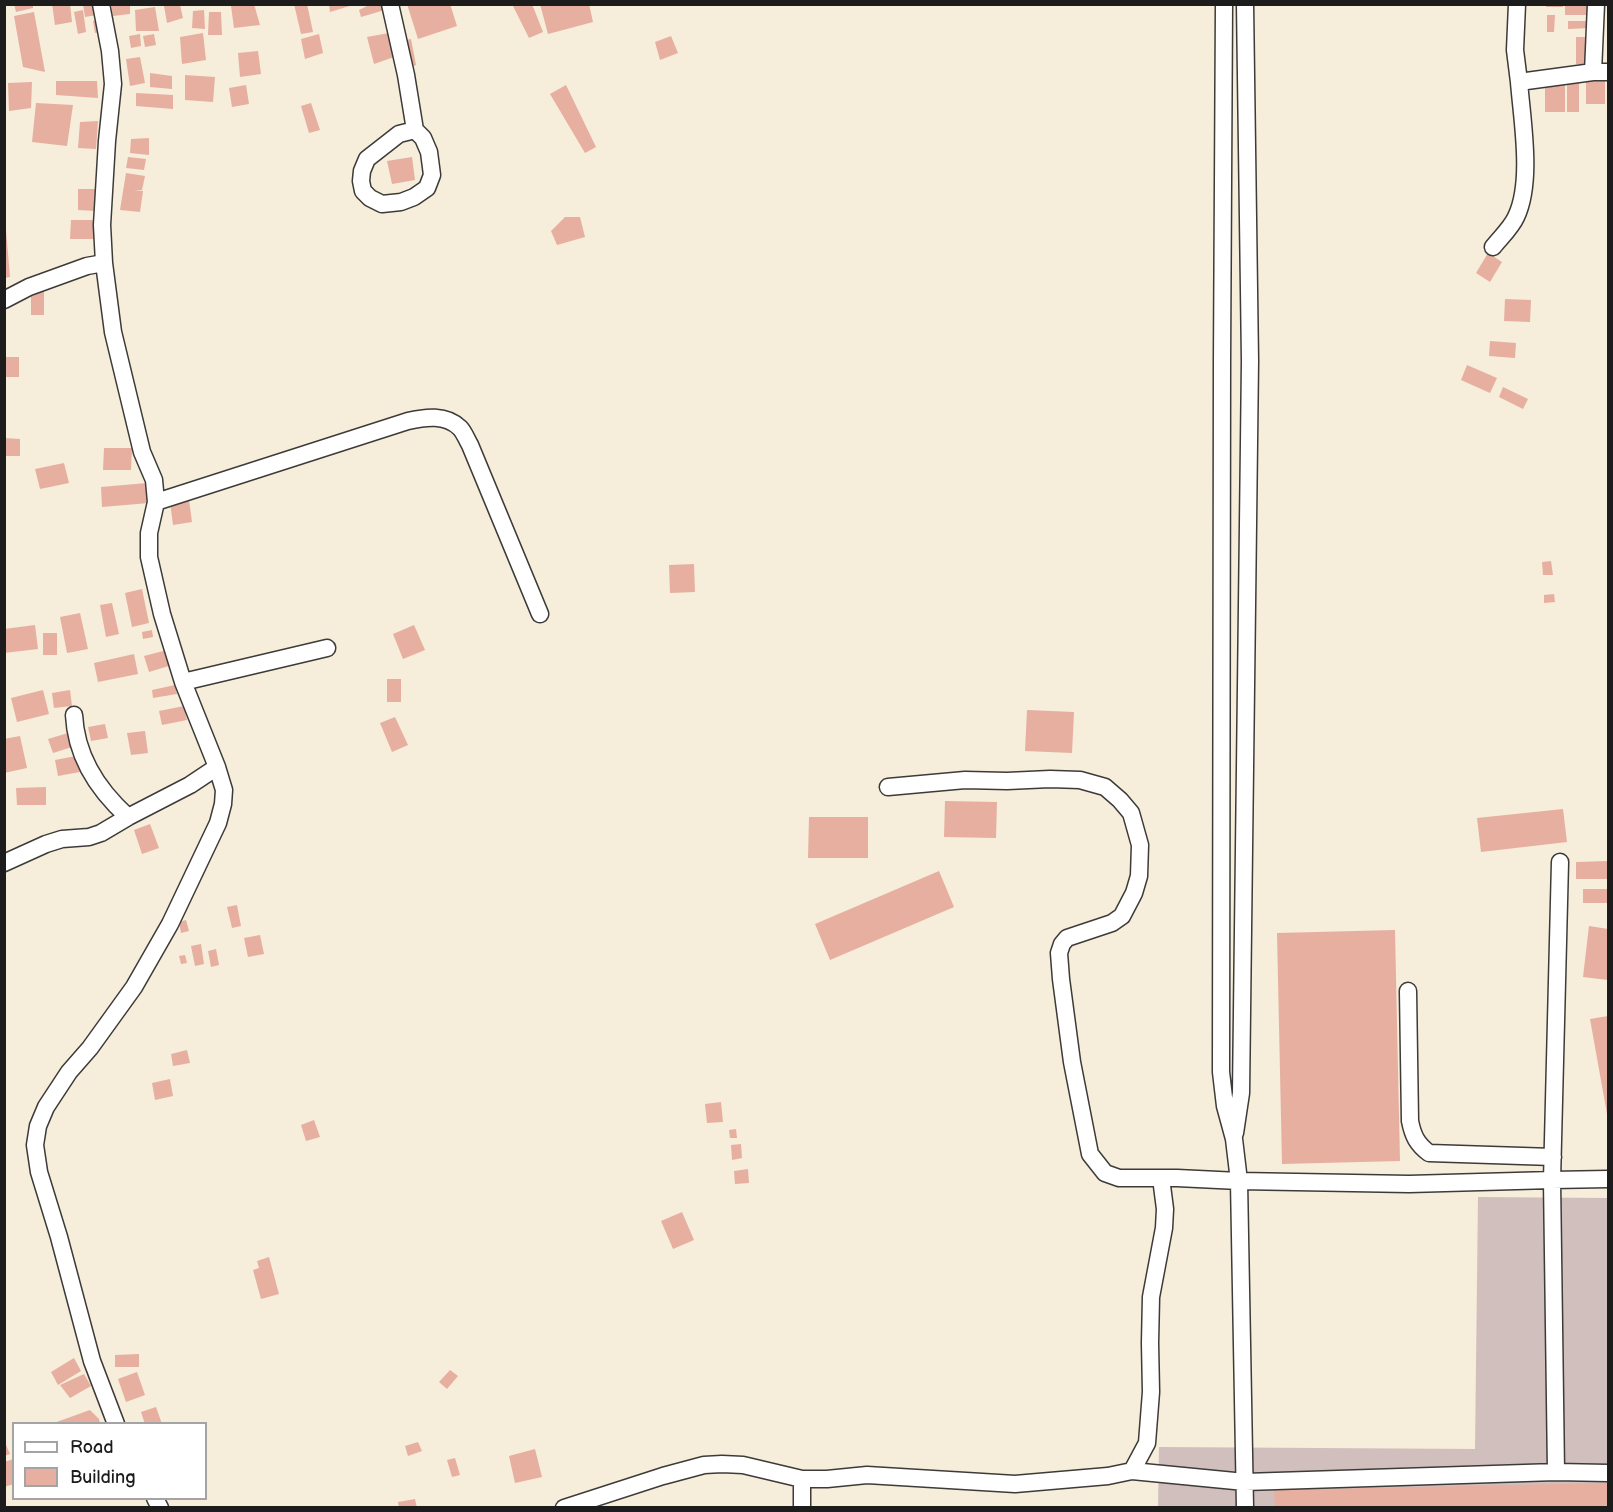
<!DOCTYPE html>
<style>
body{margin:0}
#map{position:relative;width:1613px;height:1512px;overflow:hidden;background:#f6edda;font-family:"Balsamiq Sans",sans-serif}
canvas{display:block}
.frame{position:absolute;inset:0;border:6px solid #1c1c1c;pointer-events:none}
.legend{position:absolute;left:12px;top:1422px;width:195px;height:78px;box-sizing:border-box;background:#fff;border:2px solid #a4a4a4;margin:0;padding:8px 10px;list-style:none;font-size:18px;color:#1c1c1c}
.legend li{display:flex;align-items:center;gap:12px;height:30px}
.legend b{width:30px;border:2px solid #a4a4a4}
</style>
<div id="map">
<canvas width="1613" height="1512"></canvas>
<div class="frame"></div>
<ul class="legend">
<li><b style="height:8px;background:#fff"></b>Road</li>
<li><b style="height:16px;background:#e7afa0"></b>Building</li>
</ul>
</div>
<script>
const c = document.querySelector('canvas').getContext('2d');
c.lineJoin = 'round';
function paint(path, color) {
  c.fillStyle = color;
  c.fill(path, 'evenodd');
}
function stroke(path, color, width, dash) {
  c.strokeStyle = color;
  c.lineWidth = width;
  c.lineCap = dash ? 'butt' : 'round';
  c.setLineDash(dash || []);
  c.stroke(path);
}
const industrial = new Path2D(`
 M1478,1197L1608,1198V1507L1158,1508L1159,1447L1475,1449Z`);
const building = new Path2D(`
 M14,4H33V8L16,12Z
 M52,4H70L72,22L55,25Z
 M83,4H96L97,15L85,17Z
 M111,4H130V14L113,16Z
 M254,4L260,25L234,28L231,6Z
 M294,4H307L313,32L301,34Z
 M329,4H353V5L330,12Z
 M371,4H387L388,9L361,17L359,10Z
 M407,4H450L457,26L418,39Z
 M516,4H532L543,32L529,38L513,6Z
 M540,4H589L593,22L548,34Z
 M1546,4H1563V7H1546Z
 M1565,4H1591L1590,15H1565Z
 M173,5H180L183,18L167,23L164,6Z
 M155,7L159,31H136L135,10Z
 M83,10L86,32L78,34L74,12Z
 M204,10L205,29L192,28L193,11Z
 M34,12L45,72L23,67L14,16Z
 M209,12H221L222,35H208Z
 M1547,15H1555L1554,32H1547Z
 M100,20L102,32L95,33L93,21Z
 M1568,21H1591V28L1568,29Z
 M203,33L206,60L182,64L180,37Z
 M389,33L394,57L374,64L367,37Z
 M140,34L141,46L131,48L129,36Z
 M154,34L156,45L145,47L143,36Z
 M319,34L323,53L305,59L301,39Z
 M671,36L678,53L660,60L655,42Z
 M1576,37H1589V64H1576Z
 M411,39L416,65L411,67L406,40Z
 M258,51L261,74L240,77L238,53Z
 M140,57L145,83L130,86L126,59Z
 M150,73L172,76V89L150,87Z
 M185,75L215,77L213,102L185,100Z
 M56,81H97L98,98L56,95Z
 M1586,81H1605V104H1586Z
 M32,82L31,108L9,111L8,83Z
 M1567,83H1579V112H1567Z
 M246,85L249,104L232,107L229,88Z
 M566,85L596,147L585,153L550,94Z
 M1565,85V112H1545V86Z
 M136,93L173,95V109L136,106Z
 M36,103L73,105L67,146L32,142Z
 M311,103L320,130L309,133L301,106Z
 M98,121L96,149L78,148L80,122Z
 M149,138V155L130,153L131,139Z
 M128,157L146,159L144,170L126,168Z
 M412,157L415,180L392,184L387,161Z
 M126,173L145,176L142,190H134L143,191L140,212L120,210Z
 M78,189H96V211L78,210Z
 M565,217H580L585,237L557,245L551,231Z
 M71,220H94V239H70Z
 M4,230H6L10,277L4,278Z
 M1488,253L1502,262L1490,282L1476,273Z
 M31,288H44V315H31Z
 M1505,299L1531,300L1530,322L1504,321Z
 M1490,341L1516,343L1515,358L1489,356Z
 M4,357H19V377H4Z
 M1467,365L1497,378L1490,393L1461,380Z
 M1503,387L1528,399L1523,409L1499,397Z
 M4,438L20,439V456H4Z
 M104,448H132L131,470H103Z
 M64,463L69,483L40,489L35,469Z
 M147,483L149,503L102,507L101,487Z
 M189,500L192,522L173,525L170,502Z
 M1551,561L1553,575H1543L1542,562Z
 M694,564L695,592L670,593L669,565Z
 M142,589L149,623L132,627L125,593Z
 M1554,594L1555,602L1544,603V595Z
 M112,603L119,634L106,637L100,605Z
 M80,613L88,649L67,653L60,617Z
 M35,625L38,649L4,653V629Z
 M414,625L425,650L403,659L393,634Z
 M152,630L153,637L143,639L142,632Z
 M43,633H57V655H43Z
 M167,650L172,665L149,672L144,656Z
 M134,654L138,674L98,682L94,663Z
 M387,679H401V702H387Z
 M175,685L177,694L153,698L152,690Z
 M43,690L49,714L17,722L11,698Z
 M70,690L72,706L54,708L52,693Z
 M184,706L187,720L162,725L159,711Z
 M1027,710L1074,712L1072,753L1025,751Z
 M395,717L408,745L392,752L380,723Z
 M105,724L108,738L91,741L88,727Z
 M145,731L148,753L131,755L127,733Z
 M68,733L72,747L53,753L48,739Z
 M20,736L27,768L4,773V739Z
 M76,756L80,772L58,776L55,760Z
 M46,787V805H17L16,788Z
 M945,801L997,802L996,838L944,837Z
 M1563,809L1567,842L1481,852L1477,818Z
 M809,817H868V858H808Z
 M150,824L159,848L142,854L134,830Z
 M1608,861V879H1576V862Z
 M939,871L954,907L830,960L815,924Z
 M1583,889H1608V903H1583Z
 M237,905L241,926L232,928L227,907Z
 M186,920L189,931L181,933L179,922Z
 M1589,926L1608,929V980L1583,977Z
 M1395,930L1400,1161L1282,1164L1277,933Z
 M260,935L264,954L248,957L244,938Z
 M201,944L204,964L195,966L191,946Z
 M216,949L219,965L211,967L208,951Z
 M185,955L187,963L181,964L179,956Z
 M1608,1016V1114H1607L1590,1019Z
 M187,1050L190,1063L173,1066L171,1054Z
 M170,1079L173,1096L155,1100L152,1083Z
 M721,1102L723,1122L707,1123L705,1104Z
 M314,1120L320,1137L306,1141L301,1125Z
 M736,1129L737,1138H730L729,1130Z
 M741,1144L742,1158L732,1160L731,1145Z
 M748,1169L749,1183L735,1184L734,1171Z
 M682,1212L694,1240L673,1249L661,1221Z
 M269,1257L279,1294L261,1299L253,1270L259,1268L257,1261Z
 M139,1354V1367H115V1355Z
 M74,1358L81,1371L58,1385L51,1372Z
 M450,1370L458,1376L447,1389L439,1382Z
 M137,1372L145,1395L126,1402L118,1379Z
 M84,1374L91,1386L70,1398L60,1385Z
 M156,1407L162,1424H145L141,1412Z
 M90,1410L99,1419L100,1424H51Z
 M4,1440L10,1454L4,1456Z
 M418,1442L422,1451L408,1456L405,1446Z
 M535,1449L542,1477L515,1483L509,1456Z
 M455,1458L460,1475L452,1477L447,1460Z
 M14,1459V1484L4,1487V1462Z
 M1608,1483V1508H1275L1274,1490Z
 M415,1499L417,1508H399L398,1502Z`);
const minor = new Path2D(`
 M101,4L110,51L113,84L107,141L102,225L104,263L113,332L142,452L154,480L156,502L149,533V557L162,614L183,682L217,767L224,790L223,804L218,823L170,924L134,987L90,1048L69,1072L46,1107L38,1126L35,1145L39,1172L59,1237L92,1361L116,1424
 M390,4L406,75L415,130L423,138L429,152L432,175L427,188L414,197L401,202L382,204L370,198L363,191L361,181L362,171L367,159L399,134L415,130
 M1224,4L1222,360L1221,1072L1225,1106L1234,1139L1239,1181L1409,1184L1552,1180L1608,1179
 M1517,4L1515,50L1519,82L1593,72
 M1596,4L1593,72H1608
 M1493,247C1501,237 1511,228 1516,217C1533,182 1522,120 1519,82
 M4,300L29,287L87,266L104,263
 M156,502L408,421C425,417 446,414 460,428C464,432 467,440 470,445L540,614
 M183,682L327,648
 M74,715C76,756 98,790 128,817
 M888,787L965,780L1007,781L1050,779L1080,780L1105,787L1120,800L1131,813L1140,845L1139,876L1134,893L1122,916L1112,923L1067,938L1062,944L1059,953L1061,979L1072,1062L1090,1154L1105,1173L1119,1178H1177L1239,1181L1245,1508
 M4,863L46,844L62,839L89,837L101,833L128,817L190,785L217,767
 M1408,991L1410,1121C1413,1136 1417,1144 1429,1153L1553,1157
 M1235,1133L1241,1093L1250,361L1245,4
 M1132,1471L1245,1482L1556,1472L1608,1473
 M1556,1472L1552,1180L1560,862
 M155,1498L160,1508
 M564,1508L663,1476L704,1465L722,1464L743,1465L802,1479H827L867,1475L1015,1484L1108,1476L1132,1471L1147,1443L1151,1392L1150,1343L1151,1297L1164,1228L1165,1209L1161,1178
 M802,1508V1479`);
paint(industrial, '#d1bfbe');
paint(building, '#e7afa0');
stroke(minor, '#3d3b38', 19);
stroke(minor, '#fff', 16);
</script>
